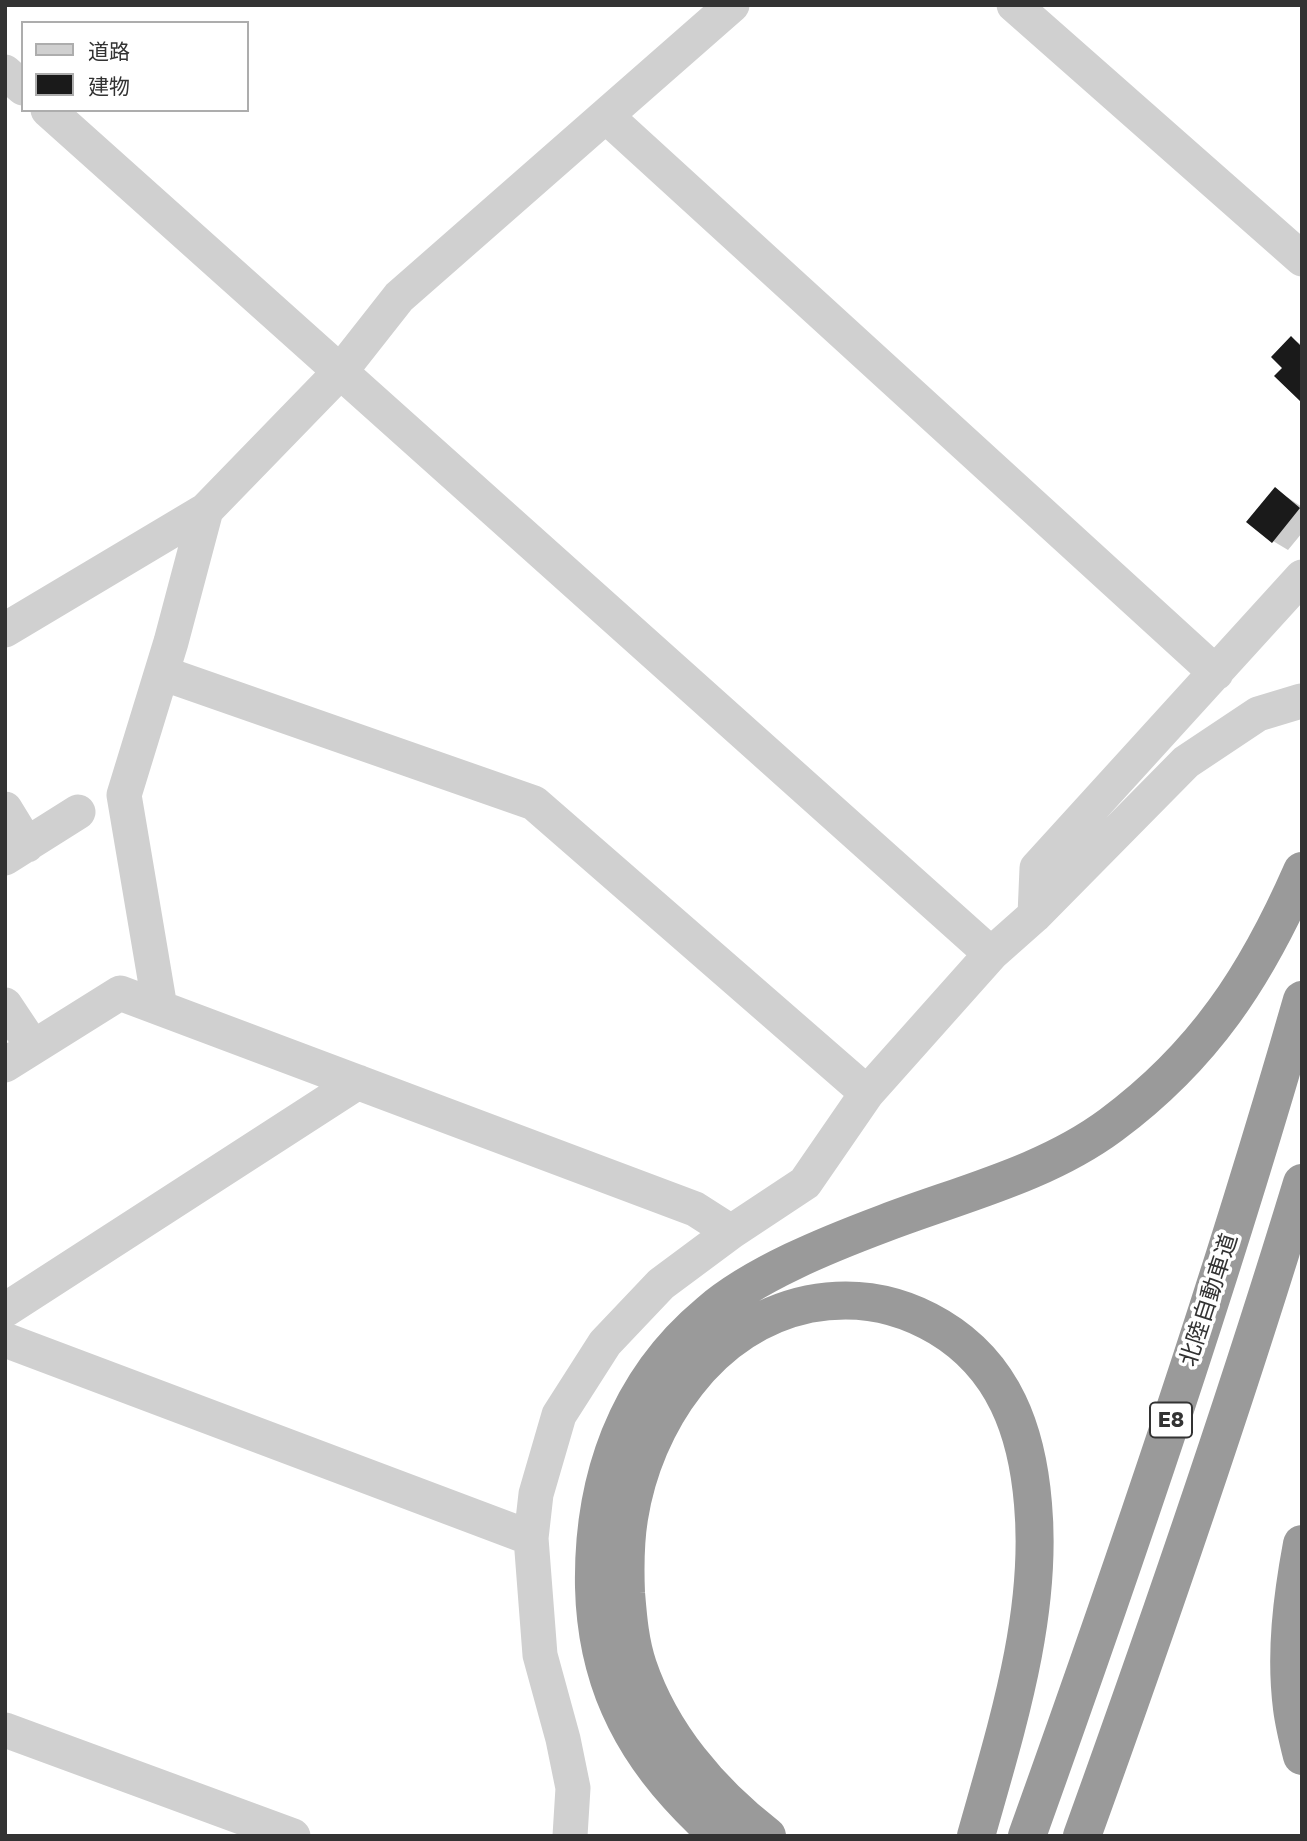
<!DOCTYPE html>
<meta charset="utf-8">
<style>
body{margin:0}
#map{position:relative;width:1307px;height:1841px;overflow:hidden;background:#fff;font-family:"Golos Text","Noto Sans JP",sans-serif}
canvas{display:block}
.frame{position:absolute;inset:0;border:7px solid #333;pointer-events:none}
.legend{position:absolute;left:21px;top:21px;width:228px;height:91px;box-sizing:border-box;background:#fff;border:2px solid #adadad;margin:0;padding:9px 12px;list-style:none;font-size:21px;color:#333}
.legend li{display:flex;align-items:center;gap:14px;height:35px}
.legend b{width:35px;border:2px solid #adadad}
</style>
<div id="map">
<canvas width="1307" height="1841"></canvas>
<div class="frame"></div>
<ul class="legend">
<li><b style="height:9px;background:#d0d0d0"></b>道路</li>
<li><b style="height:19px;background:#1a1a1a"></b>建物</li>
</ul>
</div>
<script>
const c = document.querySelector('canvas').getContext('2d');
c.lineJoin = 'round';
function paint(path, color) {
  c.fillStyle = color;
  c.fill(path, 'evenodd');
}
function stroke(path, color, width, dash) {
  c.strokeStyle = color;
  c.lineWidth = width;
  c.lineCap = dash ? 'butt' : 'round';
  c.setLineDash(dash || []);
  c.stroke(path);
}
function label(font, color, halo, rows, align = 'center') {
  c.font = font + ' "Golos Text","Noto Sans JP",sans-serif';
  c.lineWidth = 7;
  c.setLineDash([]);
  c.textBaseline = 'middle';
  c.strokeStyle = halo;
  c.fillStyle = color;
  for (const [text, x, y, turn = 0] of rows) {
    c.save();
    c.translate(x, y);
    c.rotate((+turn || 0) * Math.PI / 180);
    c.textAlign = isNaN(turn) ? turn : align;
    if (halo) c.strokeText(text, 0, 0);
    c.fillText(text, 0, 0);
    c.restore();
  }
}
const shadow = new Path2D(`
 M1291,338L1302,345V400L1277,376L1285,368Z
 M1275,489L1302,507V533L1288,550L1273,541Z`);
const building = new Path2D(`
 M1291,336L1300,345L1302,344L1300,401L1274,376L1282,368L1271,357Z
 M1275,487L1300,508L1272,543L1246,522Z`);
const minor = new Path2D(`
 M1014,5L1302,259
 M5,72L23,88
 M48,110L991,954
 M606,116L1216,673
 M5,630L206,510L340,372L399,297L732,5
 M162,673L534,803L867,1093
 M5,809L27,845
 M5,858L78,812
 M1035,915L1037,868L1302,577
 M5,1005L33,1047
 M160,1008L124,795L171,642L206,510
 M5,1065L120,993L695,1209L731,1232
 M5,1310L358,1082
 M5,1340L531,1538
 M5,1730L293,1836
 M570,1836L573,1788L563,1739L540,1655L531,1538L536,1494L559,1415L605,1343L661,1284L731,1232L805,1183L867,1093L991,954L1035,915L1186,762L1258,714L1301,701`);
const highway = new Path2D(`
 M1302,1544C1292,1598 1285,1653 1292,1708C1294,1724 1298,1740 1302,1756
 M719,1836C708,1827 699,1817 689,1807C628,1745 596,1675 594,1587C592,1481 626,1382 709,1313C754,1274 829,1244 885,1223C961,1194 1045,1174 1111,1125C1204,1056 1256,976 1302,871
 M767,1836C710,1792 661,1734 638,1666C630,1643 628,1617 626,1593C625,1568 625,1543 629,1518C644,1422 709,1325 809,1304C856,1295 899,1303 939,1327C1004,1366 1027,1431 1033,1504C1043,1616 1006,1729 976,1836
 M1027,1836C1126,1560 1221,1282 1302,1000
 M1082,1836C1160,1620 1235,1403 1302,1183`);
const shields = [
 [1171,1420,42]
];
const shieldNames = [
 ["E8",1171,1420]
];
const streetNames = [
 ["北陸自動車道",1209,1300,-72]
];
paint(shadow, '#0003');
paint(building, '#1a1a1a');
stroke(minor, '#d0d0d0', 35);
stroke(highway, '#9a9a9a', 38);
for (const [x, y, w] of shields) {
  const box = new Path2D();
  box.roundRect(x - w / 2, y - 17.5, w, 35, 5);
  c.fillStyle = '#fff';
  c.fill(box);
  stroke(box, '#333', 2);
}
label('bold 21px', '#333', null, shieldNames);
label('23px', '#333', '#fff', streetNames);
</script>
